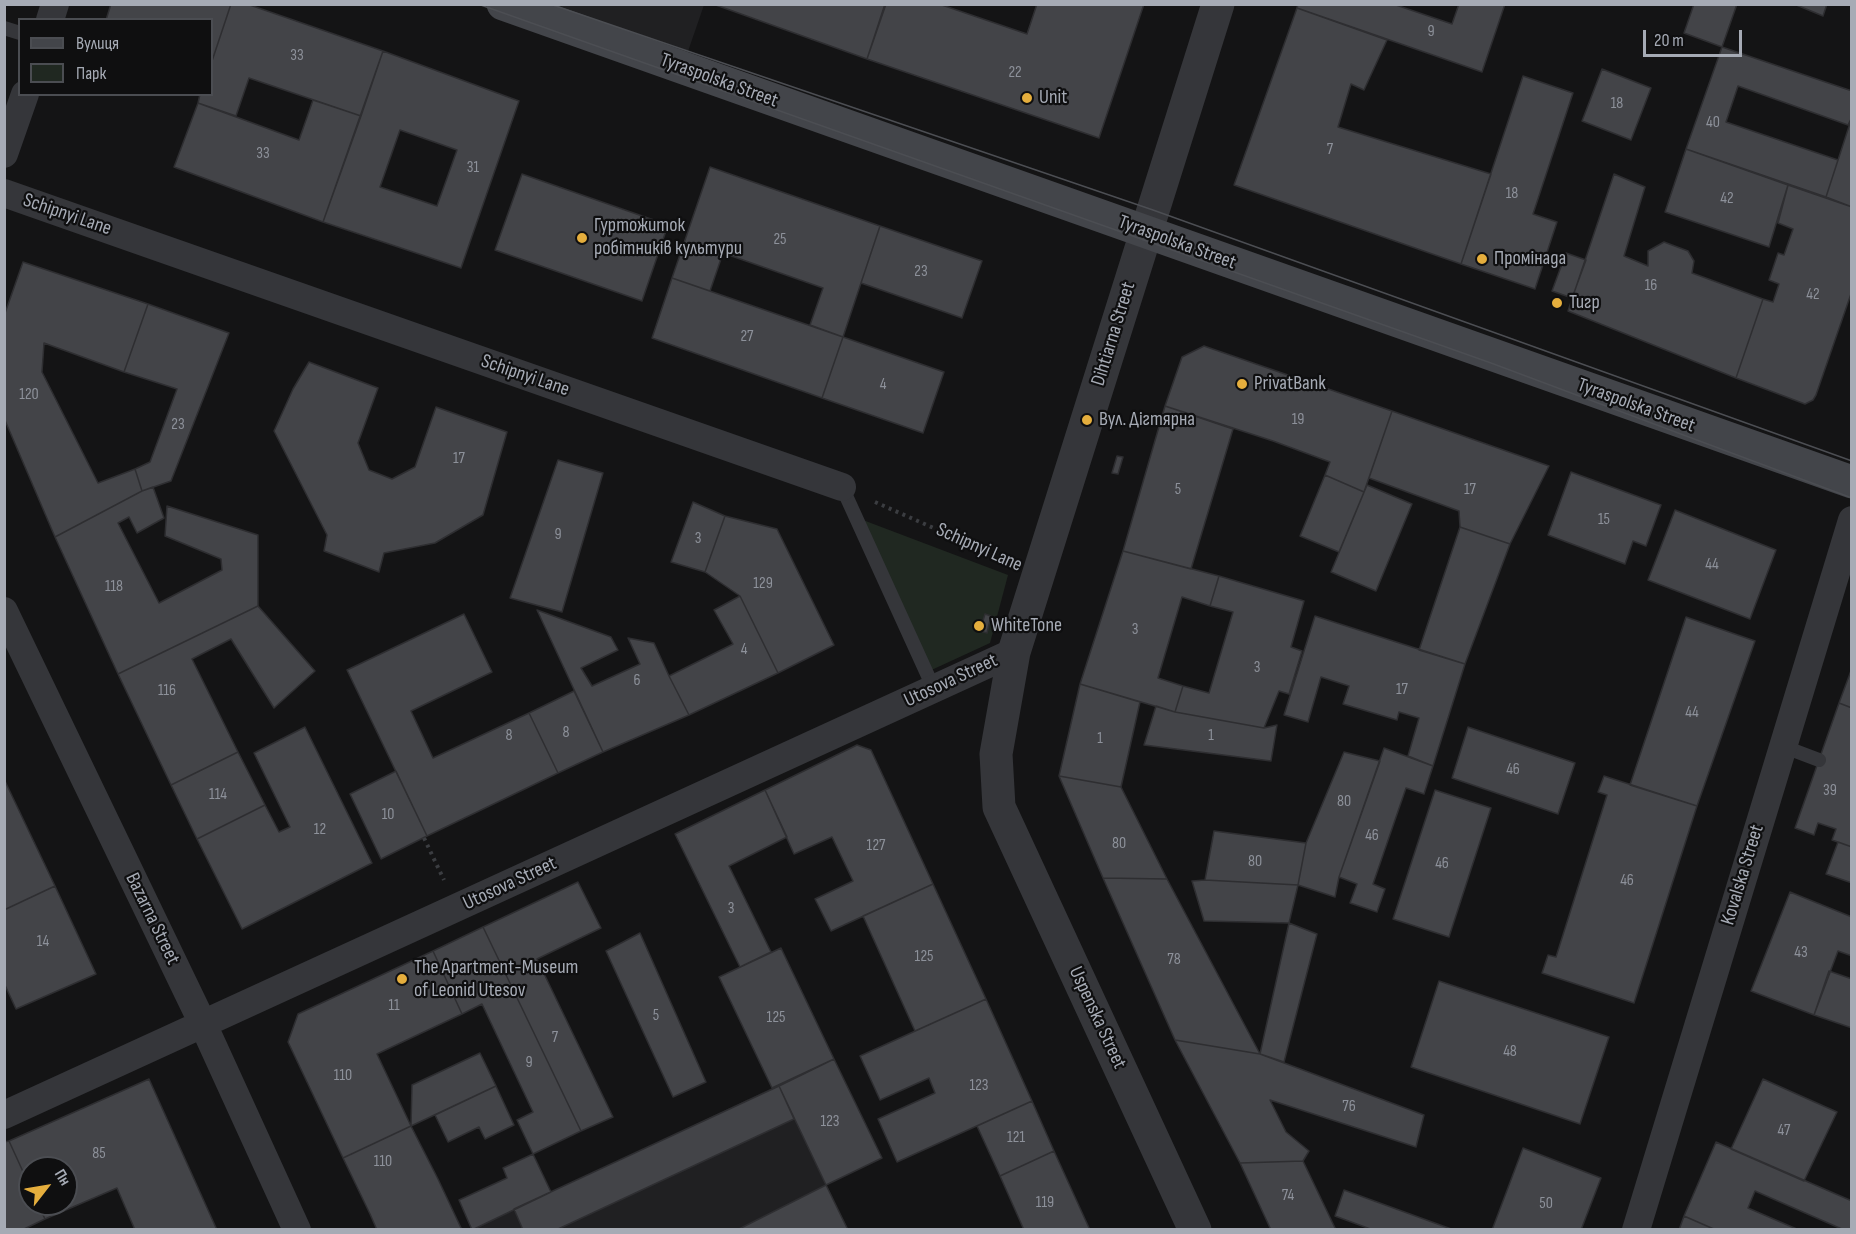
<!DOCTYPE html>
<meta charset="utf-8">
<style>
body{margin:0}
#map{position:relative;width:1856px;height:1234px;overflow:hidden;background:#141415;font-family:"Sofia Sans Condensed",sans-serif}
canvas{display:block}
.frame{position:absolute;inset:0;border:6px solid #a6abb5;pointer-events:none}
.legend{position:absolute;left:18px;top:18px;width:195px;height:78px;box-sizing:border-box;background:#0f0f10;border:2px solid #4b4d52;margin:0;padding:8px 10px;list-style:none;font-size:18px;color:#a6abb5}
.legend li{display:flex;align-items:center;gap:12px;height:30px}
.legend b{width:30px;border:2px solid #4b4d52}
.north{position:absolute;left:18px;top:1156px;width:60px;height:60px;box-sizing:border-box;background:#0f0f10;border:2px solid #4b4d52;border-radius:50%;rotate:59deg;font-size:16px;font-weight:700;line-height:24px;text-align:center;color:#a6abb5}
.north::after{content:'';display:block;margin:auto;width:21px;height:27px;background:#e5ae3d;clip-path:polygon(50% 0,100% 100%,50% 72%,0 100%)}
.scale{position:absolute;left:1643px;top:30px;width:99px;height:27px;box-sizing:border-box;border:3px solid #a6abb5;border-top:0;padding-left:8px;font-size:18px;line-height:21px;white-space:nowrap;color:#a6abb5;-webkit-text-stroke:4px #0f0f10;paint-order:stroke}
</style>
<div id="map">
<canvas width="1856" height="1234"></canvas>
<div class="frame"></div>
<ul class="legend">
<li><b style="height:8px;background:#43454a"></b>Вулиця</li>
<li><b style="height:16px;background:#202821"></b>Парк</li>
</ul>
<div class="north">Пн</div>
<div class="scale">20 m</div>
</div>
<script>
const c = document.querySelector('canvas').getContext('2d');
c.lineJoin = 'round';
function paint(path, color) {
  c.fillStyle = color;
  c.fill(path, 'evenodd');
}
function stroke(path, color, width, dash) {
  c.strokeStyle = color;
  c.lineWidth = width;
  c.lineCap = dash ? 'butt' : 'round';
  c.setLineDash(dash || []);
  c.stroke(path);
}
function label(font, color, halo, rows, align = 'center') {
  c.font = font + ' "Sofia Sans Condensed",sans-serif';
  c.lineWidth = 4.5;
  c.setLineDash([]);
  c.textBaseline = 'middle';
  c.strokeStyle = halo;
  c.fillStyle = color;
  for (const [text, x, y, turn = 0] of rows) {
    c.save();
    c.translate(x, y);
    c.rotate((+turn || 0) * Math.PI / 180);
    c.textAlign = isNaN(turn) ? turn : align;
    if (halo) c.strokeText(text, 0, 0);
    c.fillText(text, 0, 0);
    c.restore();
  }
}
const built = new Path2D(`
 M532,5H704L685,60Z
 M779,1086L848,1229L472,1230L772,1088Z`);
const green = new Path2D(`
 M855,517L1008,575L990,643L925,673Z`);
const building = new Path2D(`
 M111,4H231L212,61V20H106Z
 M231,4H247L383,51L361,116L249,78L236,116L198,103L200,94H212V61Z
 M713,4H885L867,59Z
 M886,4H939L1027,34L1037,4H1144L1099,138L867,59Z
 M1298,4H1393L1452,24L1459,4H1505L1482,72L1297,8Z
 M1694,4H1737L1722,47L1684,33Z
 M1794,4H1827L1823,16Z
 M1297,8L1387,40L1364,90L1351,84L1338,127L1491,174L1461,264L1234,185Z
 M1722,47L1852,91V117L1848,125L1738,86L1726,122L1838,160L1826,197L1686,149Z
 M383,51L519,101L461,268L323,222ZM400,130L457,150L437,206L380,187Z
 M1602,69L1651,88L1631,140L1582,121Z
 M1523,76L1573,93L1533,214L1557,222L1535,289L1461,264Z
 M313,100L361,116L323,222L174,167L198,103L299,140Z
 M1852,117V207L1826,197Z
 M1686,149L1788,185L1769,247L1665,212Z
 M710,167L880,226L843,337L810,325L823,288L723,253L710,291L672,278Z
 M522,174L668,225L642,301L495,250Z
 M1614,174L1645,187L1624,256L1648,266V251L1664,242L1688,251L1694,261L1692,273L1763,299L1736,378L1568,311Z
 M1788,185L1852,207V291L1816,395L1813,400L1805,404L1736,378L1763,299L1773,302L1779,284L1769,280L1778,253L1784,255L1793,229L1778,223Z
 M880,226L982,261L962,318L861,283Z
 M1566,253L1586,260L1572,298L1552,291Z
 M23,262L148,304L124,372L44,343L42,372L98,483L135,469L142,491L55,537L4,418V316Z
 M672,278L843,337L822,398L652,338Z
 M148,304L229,333L171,481L142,491L135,469L150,462L177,389L124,372Z
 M843,337L944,372L923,433L822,398Z
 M1204,346L1392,411L1364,492L1325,475L1330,462L1273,441L1165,406L1182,357Z
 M309,362L378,388L358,443L369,470L392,479L415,467L436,407L507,432L483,515L435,543L384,553L379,572L324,551L327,535L274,431L293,389Z
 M1165,406L1233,429L1191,569L1123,551Z
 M1392,411L1549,466L1510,544L1460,527L1459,511L1369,478Z
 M1117,456L1123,457L1118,474L1112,473Z
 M558,460L603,473L562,612L510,598Z
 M1571,472L1661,505L1646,546L1633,541L1625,564L1548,535Z
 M1325,475L1364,492L1339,552L1300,536Z
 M1367,485L1412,504L1376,591L1331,572Z
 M153,487L164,518L137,533L129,517L118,523L159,603L222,570L221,559L165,536L167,506L258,535V606L118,674L55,537L142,491Z
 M693,502L725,516L705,572L671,562Z
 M1675,510L1776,550L1750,619L1648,580Z
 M725,516L777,529L834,645L778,673L740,596L705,572Z
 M1460,527L1510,544L1465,664L1419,650Z
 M1123,551L1219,576L1210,606L1182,597L1158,678L1183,686L1175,712L1080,684Z
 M1219,576L1304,601L1291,647L1302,651L1289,694L1279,691L1264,728L1175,712L1183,686L1209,693L1233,612L1210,606Z
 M740,596L778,673L689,715L669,676L733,644L714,610Z
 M258,606L315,671L274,708L231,639L192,659L238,752L171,785L118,674Z
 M537,610L611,637L618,650L581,668L592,686L640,664L628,638L654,643L669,676L689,715L603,752Z
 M464,614L492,672L411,711L433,758L529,713L558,773L427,836L347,670Z
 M985,614L991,616L987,633L980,631Z
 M1315,616L1465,664L1433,766L1408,756L1419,718L1399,712L1397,720L1343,704L1349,686L1321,677L1308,722L1284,715Z
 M1686,617L1755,641L1697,806L1630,785Z
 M1852,668V708L1839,703Z
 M1080,684L1140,702L1121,787L1059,776Z
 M574,691L603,752L558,773L529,713Z
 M1839,703L1852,708V847L1832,840L1836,829L1818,823L1814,835L1795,828Z
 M1156,706L1175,712L1264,728L1277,725L1271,761L1144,745Z
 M305,727L372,863L242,929L197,839L265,805L279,832L290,827L254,753Z
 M1468,727L1575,763L1558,814L1452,778Z
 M857,745L871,750L933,884L831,931L815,899L853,881L832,837L794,854L765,790Z
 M1384,748L1433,766L1424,794L1406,788L1373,884L1385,889L1377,912L1350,903L1357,884L1339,877Z
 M238,752L265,805L197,839L171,785Z
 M1344,752L1380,761L1339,877L1335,897L1298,885L1306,843Z
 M396,771L427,836L381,859L350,794Z
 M1059,776L1121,787L1167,879L1103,878Z
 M1604,776L1697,806L1634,1003L1542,973L1548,955L1556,957L1607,795L1598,792Z
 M4,779L55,886L4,910Z
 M765,790L787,837L729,866L771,952L740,967L675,834Z
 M1435,790L1491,808L1449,937L1393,919Z
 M1214,831L1306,843L1298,885L1205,880Z
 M1838,842L1852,847V883L1826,874Z
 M1103,878L1167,879L1260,1054L1175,1040Z
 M1205,880L1298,885L1289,923L1204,921L1192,881Z
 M578,882L601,928L537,959L613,1117L581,1131L483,927Z
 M933,884L986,999L915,1031L863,916Z
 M55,886L96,974L16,1009L4,983V910Z
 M1790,892L1852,917V956L1838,951L1814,1015L1751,991Z
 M1289,923L1317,934L1284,1062L1260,1054Z
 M483,927L581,1131L533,1154L517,1120L533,1112L482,1004L462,1014L433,951Z
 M640,933L706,1082L673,1097L606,951Z
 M781,948L834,1059L772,1088L719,977Z
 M433,951L462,1014L377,1054L411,1126L343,1158L288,1042L298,1014Z
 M1829,971L1852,979V1028L1814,1015Z
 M1439,981L1609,1037L1580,1124L1411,1067Z
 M986,999L1032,1101L897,1162L878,1119L935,1093L929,1078L880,1100L860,1056Z
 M1175,1040L1260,1054L1424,1115L1416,1147L1270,1100L1286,1132L1309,1151L1303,1161L1240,1163Z
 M480,1053L496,1086L411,1126L412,1085Z
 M834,1059L882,1158L826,1185L779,1086Z
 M149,1079L217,1230H135L117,1188L45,1219L38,1204H66V1168H30V1187L9,1141Z
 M1763,1079L1837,1112L1804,1181L1731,1149Z
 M496,1086L514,1125L485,1139L479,1127L448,1142L435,1115Z
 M779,1086L794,1119L556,1230H523L514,1209Z
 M1032,1101L1054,1151L1000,1176L977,1126Z
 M411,1126L438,1179L462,1230H377L370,1214L343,1158Z
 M9,1141L30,1187V1204H38L45,1219L22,1230H4V1142Z
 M1716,1142L1852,1201V1230H1844L1755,1191L1748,1208L1799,1230H1716L1684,1216Z
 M1523,1148L1601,1178L1581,1230H1492Z
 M1054,1151L1090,1230H1024L1000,1176Z
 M533,1154L551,1192L472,1230L459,1200L507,1178L503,1168Z
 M1303,1161L1336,1230H1271L1240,1163Z
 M826,1185L848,1230H737Z
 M1344,1190L1454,1230H1373L1335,1216Z
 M1684,1216L1716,1230H1679Z`);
const path = new Path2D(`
 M875,502L1008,561
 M424,838L444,880`);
const service = new Path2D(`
 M4,28L20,33
 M842,487L934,689
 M1782,746L1819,760`);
const minor = new Path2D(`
 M50,20L55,4
 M4,154L25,94
 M4,193L842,487
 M4,611L203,1024L297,1230
 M4,1115L1014,652
 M1636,1230L1852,520`);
const tertiary = new Path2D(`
 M1195,1230L999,807L996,754L1014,652L1218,4`);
const secondary = new Path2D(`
 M503,4L1852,482`);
const tram = new Path2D(`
 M478,4L1491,363L1852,498
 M550,4L1153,210L1852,461`);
const markers = [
 [1027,98,6,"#e5ae3d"],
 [582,238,6,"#e5ae3d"],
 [1482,259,6,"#e5ae3d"],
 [1557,303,6,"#e5ae3d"],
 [1242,384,6,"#e5ae3d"],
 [1087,420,6,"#e5ae3d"],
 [979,626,6,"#e5ae3d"],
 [402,979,6,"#e5ae3d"]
];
const numberNames = [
 ["9",1431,32],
 ["33",297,56],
 ["22",1015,73],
 ["18",1617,104],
 ["40",1713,123],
 ["7",1330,150],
 ["33",263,154],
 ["31",473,168],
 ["18",1512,194],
 ["42",1727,199],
 ["25",780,240],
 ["23",921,272],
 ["16",1651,286],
 ["42",1813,295],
 ["27",747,337],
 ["4",883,385],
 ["120",29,395],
 ["19",1298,420],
 ["23",178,425],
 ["17",459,459],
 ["5",1178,490],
 ["17",1470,490],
 ["15",1604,520],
 ["9",558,535],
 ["3",698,539],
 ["44",1712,565],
 ["129",763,584],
 ["118",114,587],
 ["3",1135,630],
 ["4",744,650],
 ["3",1257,668],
 ["6",637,681],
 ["17",1402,690],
 ["116",167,691],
 ["44",1692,713],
 ["8",566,733],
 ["8",509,736],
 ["1",1211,736],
 ["1",1100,739],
 ["46",1513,770],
 ["39",1830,791],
 ["114",218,795],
 ["80",1344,802],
 ["10",388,815],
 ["12",320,830],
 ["46",1372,836],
 ["80",1119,844],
 ["127",876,846],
 ["80",1255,862],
 ["46",1442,864],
 ["46",1627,881],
 ["3",731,909],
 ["14",43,942],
 ["43",1801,953],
 ["125",924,957],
 ["78",1174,960],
 ["11",394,1006],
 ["5",656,1016],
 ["125",776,1018],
 ["7",555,1038],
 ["48",1510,1052],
 ["9",529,1063],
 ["110",343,1076],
 ["123",979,1086],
 ["76",1349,1107],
 ["123",830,1122],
 ["47",1784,1131],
 ["121",1016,1138],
 ["85",99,1154],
 ["110",383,1162],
 ["74",1288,1196],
 ["119",1045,1203],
 ["50",1546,1204]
];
const streetNames = [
 ["Tyraspolska Street",719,81,20],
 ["Schipnyi Lane",67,215,19],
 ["Tyraspolska Street",1177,243,20],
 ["Dihtiarna Street",1114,334,-73],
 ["Schipnyi Lane",525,376,19],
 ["Tyraspolska Street",1636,406,20],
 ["Schipnyi Lane",979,548,24],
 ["Utosova Street",951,681,-25],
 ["Kovalska Street",1743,875,-73],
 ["Utosova Street",510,884,-25],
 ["Bazarna Street",152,919,64],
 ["Uspenska Street",1097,1018,65]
];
const poiNames = [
 ["Unit",1039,98],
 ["Гуртожиток",594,226],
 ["робітників культури",594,249],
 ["Промінада",1494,259],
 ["Тигр",1569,303],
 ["PrivatBank",1254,384],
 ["Вул. Дігтярна",1099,420],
 ["WhiteTone",991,626],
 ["The Apartment-Museum",414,968],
 ["of Leonid Utesov",414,991]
];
paint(built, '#202022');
paint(green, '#202821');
paint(building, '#434448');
stroke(building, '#2e2e31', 1.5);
stroke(path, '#3b3d41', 4, [3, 4.5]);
stroke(service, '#35363a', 14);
stroke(minor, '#35363a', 28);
stroke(tertiary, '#35363a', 33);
stroke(secondary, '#43454a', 33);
stroke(tram, '#4c4e53', 1.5);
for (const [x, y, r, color] of markers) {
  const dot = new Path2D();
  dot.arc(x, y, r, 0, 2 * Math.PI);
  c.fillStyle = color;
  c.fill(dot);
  stroke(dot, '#0f0f10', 2);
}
label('16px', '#8d919a', null, numberNames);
label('20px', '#a6abb5', '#0f0f10', streetNames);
label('20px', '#a6abb5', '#0f0f10', poiNames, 'left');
</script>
